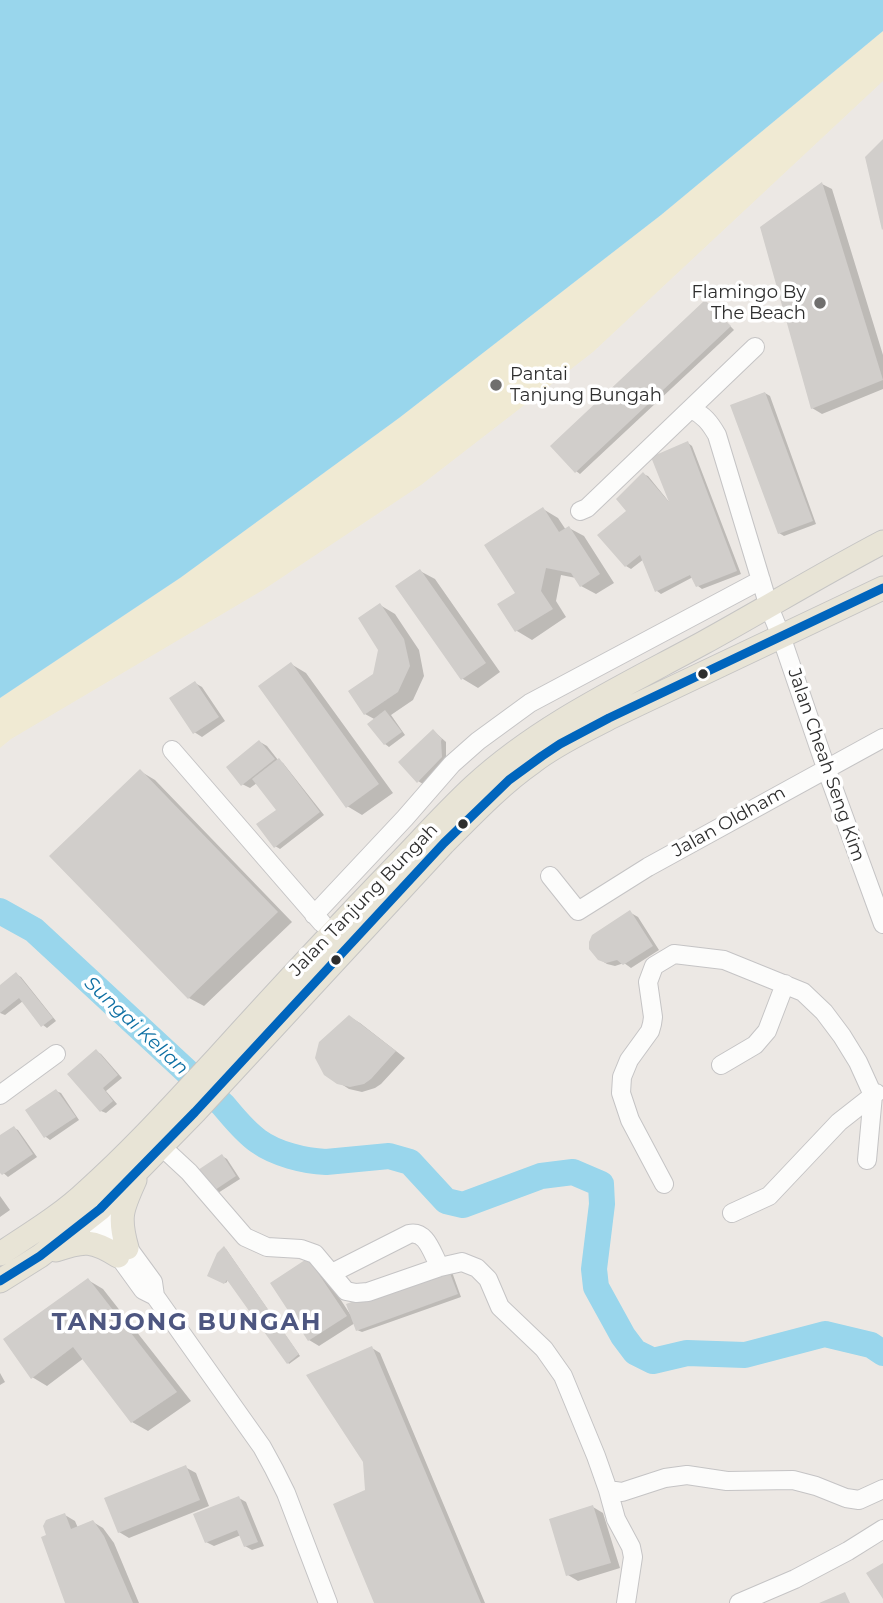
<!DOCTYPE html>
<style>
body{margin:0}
canvas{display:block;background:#ece8e4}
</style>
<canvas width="883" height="1603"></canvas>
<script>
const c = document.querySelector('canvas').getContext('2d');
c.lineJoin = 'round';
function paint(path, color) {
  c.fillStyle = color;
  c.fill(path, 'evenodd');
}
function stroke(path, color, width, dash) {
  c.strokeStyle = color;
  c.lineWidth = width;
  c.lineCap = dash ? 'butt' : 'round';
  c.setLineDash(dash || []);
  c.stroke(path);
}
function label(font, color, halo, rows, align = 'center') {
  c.font = font + ' Montserrat,sans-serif';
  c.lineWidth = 7;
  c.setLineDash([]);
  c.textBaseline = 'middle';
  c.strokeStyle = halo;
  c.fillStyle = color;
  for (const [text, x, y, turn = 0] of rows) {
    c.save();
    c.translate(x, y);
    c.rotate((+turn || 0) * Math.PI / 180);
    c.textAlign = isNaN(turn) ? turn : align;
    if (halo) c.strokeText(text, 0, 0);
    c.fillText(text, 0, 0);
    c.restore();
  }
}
const sand = new Path2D(`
 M883,31V81L593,352L421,485L263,590L11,739L0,748V698L180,578L399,418L661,215Z`);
const water = new Path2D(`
 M0,0H883V31L661,215L399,418L180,578L0,698Z`);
const shadow = new Path2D(`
 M822,184L832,189L883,355V389L822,414L812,408Z
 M706,302L710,305L734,330L580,474L576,471Z
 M765,393L770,396L816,524L784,536L779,533Z
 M688,443L692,446L741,574L702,589L698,586L693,577L661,594L657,591L644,559L631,569L626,566L629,511L643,474L648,476L670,503Z
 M543,509L558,518L566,530L569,528L584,536L614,583L596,594L581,586L576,578L561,575L556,601L566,617L532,640L517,631V594Z
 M420,571L435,579L500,672L478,688L463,679L398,586Z
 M380,605L395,614L419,650L424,676L413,700L391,715L405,735L389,747L385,744L376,720L365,714L380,649Z
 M291,664L306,673L393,793L362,815L347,806Z
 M195,683L202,687L225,721L202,737L194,732Z
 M437,734L446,742V760L423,784L418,781Z
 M260,742L267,746L278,760L283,763L324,815L280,849L275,846L278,810L257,783L250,788L242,784Z
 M140,771L155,780L292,922L204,1006L189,998Z
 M631,913L638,917L659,950L631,968L624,963L615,966L607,964L599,959Z
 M16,974L21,977L56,1021L47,1028L43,1025L23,1001L5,1015L0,1013V987Z
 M350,1017L360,1023L405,1058L381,1084L375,1088L362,1092L349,1089L338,1082Z
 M96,1051L101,1054L122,1078L106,1091L117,1104L106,1113L101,1111Z
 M56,1091L61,1093L79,1120L50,1140L46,1137L27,1111Z
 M14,1128L18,1130L37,1157L8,1177L0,1170V1137Z
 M222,1156L227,1159L240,1179L218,1193L213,1191Z
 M0,1196L10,1210L0,1217Z
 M226,1249L300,1356L289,1364L228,1280L226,1283L209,1275Z
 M308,1260L318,1265L350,1314L452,1272L461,1297L362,1332L357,1330L355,1323L319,1346L309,1340Z
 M88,1280L103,1289L191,1401L148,1431L132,1422L84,1358L47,1386L32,1377Z
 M372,1348L380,1353L485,1603H376L367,1491Z
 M0,1373L5,1382L0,1385Z
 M185,1467L196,1473L209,1506L129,1538L119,1532Z
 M239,1498L246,1502L264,1546L252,1550L245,1546L241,1535L214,1546L206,1542Z
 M593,1507L603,1513L620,1568L578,1581L568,1575Z
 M65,1515L75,1521L78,1528L93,1522L103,1528L114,1543L139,1603H67L48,1536Z`);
const river = new Path2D(`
 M0,911L34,930L223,1105C234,1118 244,1131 258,1141C276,1154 304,1161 326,1162L389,1156L410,1162L446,1201L463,1205L541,1176L573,1172L601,1184L602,1204L594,1269L596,1287L623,1336L635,1352L653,1361L687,1353L745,1355L825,1334L871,1345L883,1353`);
const building = new Path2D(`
 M883,139V229L882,230L865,157Z
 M822,182L883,380L811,409L760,227Z
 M705,300L731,326L575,473L550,446Z
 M765,392L813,521L778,534L730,405Z
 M688,441L737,571L696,587L690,575L655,592L640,555L625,567L597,535L626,511L616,499L643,472L669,502L651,457Z
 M543,507L559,532L569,526L600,574L580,587L571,573L546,568L541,591L553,609L515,632L497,604L515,593L484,545Z
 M420,569L486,663L461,680L395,586Z
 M380,603L404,639L410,666L398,692L364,715L348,691L373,674L378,650L358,618Z
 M291,662L379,784L346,808L258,686Z
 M195,681L219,717L193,734L169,698Z
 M385,710L402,732L384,745L367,724Z
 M433,729L442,739L441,741L442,757L417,783L398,762Z
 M259,740L275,759L241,786L226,767Z
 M279,758L320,812L274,848L256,824L276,810L252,779Z
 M140,769L278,912L188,999L49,856Z
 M630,910L653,946L623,965L617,960L606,963L598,960L589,949V942L592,935Z
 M16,972L53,1018L41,1027L19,998L0,1013V985Z
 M349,1015L396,1051L371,1079L364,1084L350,1087L337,1084L324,1075L315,1058L319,1042Z
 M96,1049L118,1075L103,1088L113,1101L100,1112L67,1074Z
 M56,1089L76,1117L44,1138L25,1110Z
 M14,1126L33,1154L2,1175L0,1173V1135Z
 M222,1154L236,1176L212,1192L198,1170Z
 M224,1246L299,1354L287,1364L227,1280L224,1284L207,1276L217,1253Z
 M308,1258L347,1316L308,1341L270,1283Z
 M448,1268L458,1294L356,1331L346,1304Z
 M88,1278L177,1392L131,1423L73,1347L31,1379L3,1339Z
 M372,1346L481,1603H374L333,1504L365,1490L363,1462L306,1375Z
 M186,1465L200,1500L118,1533L104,1498Z
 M239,1496L258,1542L244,1547L237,1530L205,1543L193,1514Z
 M593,1505L611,1563L566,1576L549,1519Z
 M65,1513L71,1529L93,1520L104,1536L133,1603H65L41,1537L46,1535L43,1526L46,1520Z
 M883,1563V1599L866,1573Z
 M845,1592L850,1603H819Z`);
const minor = new Path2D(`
 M691,409C704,415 710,423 717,435L769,607L781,636L826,768L883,924
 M580,511L587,508L755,347
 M172,750L322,923
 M550,876L578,911L648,867L883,738
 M314,915L405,818L452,764L478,741L530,703L761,580
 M721,1065L755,1045L767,1031L785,984
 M0,1095L56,1054
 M162,1147L189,1172L245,1237L267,1247L301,1249L315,1254L346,1291L356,1293L368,1292L440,1267L462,1262L477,1268L488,1279L500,1307L544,1349L563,1376L596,1456L608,1490L616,1519L631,1547L633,1557L626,1603
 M664,1184L630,1120L621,1093L622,1077L629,1060L650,1031L652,1024L653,1017L648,982L654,966L674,954L724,960L803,992L824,1012L842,1036L858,1062L873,1095L867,1160
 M93,1200L153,1282L155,1296L262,1447L274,1469L286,1493L328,1603
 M83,1207L143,1290L155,1296
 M732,1213L769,1196L839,1122L876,1093
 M332,1273L409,1234C427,1230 432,1254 440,1267
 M608,1490L622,1492L665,1478L687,1475L727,1481L793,1480L816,1486L846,1498L859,1500L883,1489
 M739,1603L795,1579L848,1551L883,1529`);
const major = new Path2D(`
 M127,1248C118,1216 122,1209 135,1180
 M56,1250C84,1240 93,1240 118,1256
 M0,1254C30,1234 62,1215 88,1190C134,1149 175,1103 217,1058C276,993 336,928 397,865C423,838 447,811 474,786C540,725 624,686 703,643C763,610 822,574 883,542
 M0,1281L40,1256L100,1209L195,1112L444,843C472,815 500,785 533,762C556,744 583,732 609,718L883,588`);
const bus1 = new Path2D(`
 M0,1281L40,1256L100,1209L195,1112L444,843L509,780L542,756L560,744L609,718L883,588`);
const markers = [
 [820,303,7,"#706f6e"],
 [496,385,7,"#706f6e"],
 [703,674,6,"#2e2e2e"],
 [463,824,6,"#2e2e2e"],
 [336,960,6,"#2e2e2e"]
];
const poiNames = [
 ["Flamingo By",806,293],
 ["The Beach",806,314],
 ["Pantai",510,375,"left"],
 ["Tanjung Bungah",510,396,"left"]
];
const streetNames = [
 ["Jalan Cheah Seng Kim",826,765,71],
 ["Jalan Oldham",729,822,-29],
 ["Jalan Tanjung Bungah",364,900,-46]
];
const waterNames = [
 ["Sungai Kelian",136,1026,43]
];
const districtNames = [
 ["TANJONG BUNGAH",187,1323]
];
paint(sand, '#f0ead3');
paint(water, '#99d6ec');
paint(shadow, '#0003');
stroke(river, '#99d6ec', 26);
paint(building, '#d1cecb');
stroke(minor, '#c5c4c5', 20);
stroke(major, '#c6c5c4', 25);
stroke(minor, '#fcfcfb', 18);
stroke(major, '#e8e4d6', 23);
stroke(bus1, '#0065bd', 9);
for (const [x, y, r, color] of markers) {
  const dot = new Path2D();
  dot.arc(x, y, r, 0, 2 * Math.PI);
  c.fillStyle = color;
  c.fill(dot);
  stroke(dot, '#fff', 2.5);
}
label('18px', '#2e2e2e', '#fff', poiNames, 'right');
label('18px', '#2e2e2e', '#fff', streetNames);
label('italic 19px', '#0d6fa3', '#fff', waterNames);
c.letterSpacing = '2px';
label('bold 24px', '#4d5680', '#fff', districtNames);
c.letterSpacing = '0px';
</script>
